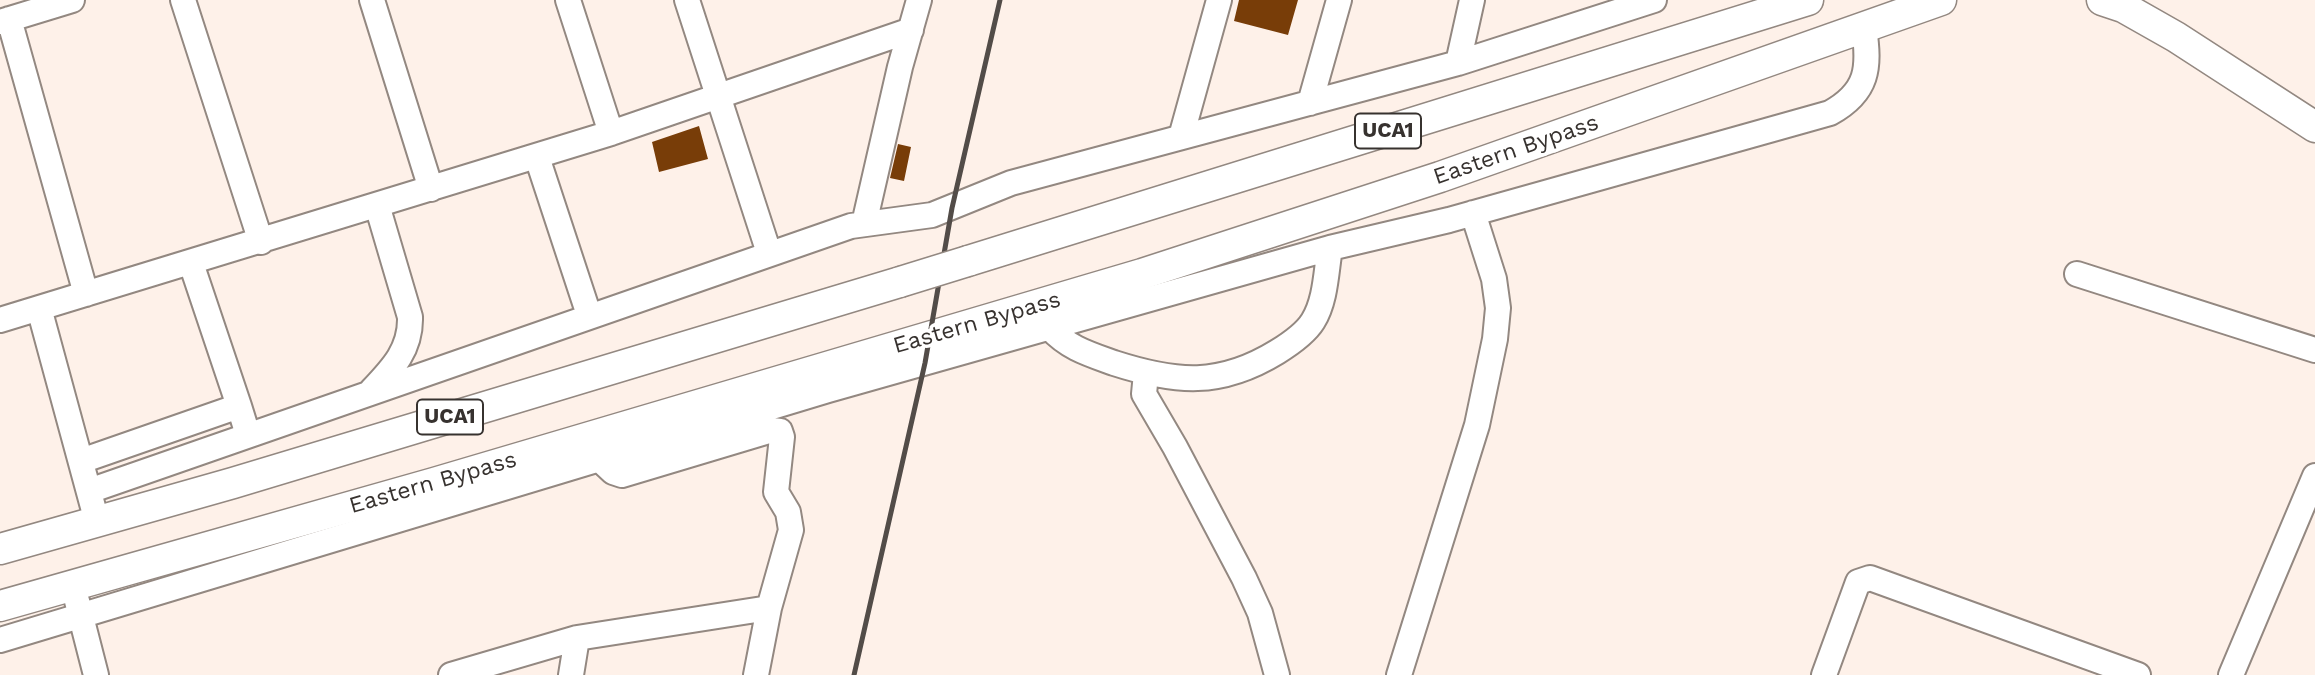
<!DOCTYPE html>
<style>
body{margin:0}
canvas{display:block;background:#fef1e9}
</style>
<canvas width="2315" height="675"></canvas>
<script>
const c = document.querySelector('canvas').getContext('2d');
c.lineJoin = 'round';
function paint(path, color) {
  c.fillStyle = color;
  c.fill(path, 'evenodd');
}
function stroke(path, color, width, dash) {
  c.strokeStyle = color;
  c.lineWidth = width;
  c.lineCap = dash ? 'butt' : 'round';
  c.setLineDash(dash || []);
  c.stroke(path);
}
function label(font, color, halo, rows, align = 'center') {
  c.font = font + ' "Work Sans",sans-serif';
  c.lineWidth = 7;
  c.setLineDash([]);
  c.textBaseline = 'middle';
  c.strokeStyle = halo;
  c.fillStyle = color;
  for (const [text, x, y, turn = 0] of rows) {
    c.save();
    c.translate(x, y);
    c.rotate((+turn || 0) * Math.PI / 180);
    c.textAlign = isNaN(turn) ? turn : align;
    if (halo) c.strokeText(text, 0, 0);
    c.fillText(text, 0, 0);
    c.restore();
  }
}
const building = new Path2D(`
 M1239,0H1298L1288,35L1234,21Z
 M699,126L708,159L659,172L652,142Z
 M898,144L911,147L904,181L890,178Z`);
const minor = new Path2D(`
 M183,0L261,242
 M372,0L431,189
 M568,0L611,133
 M687,0L769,253
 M9,19L86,294
 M0,22L72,0
 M1458,63L1472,0
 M1310,103L1339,0
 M1181,137L1219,0
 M537,157L589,315
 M864,224L900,67L919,0
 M191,263L239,406
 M2077,274L2315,350
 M39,308L93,507
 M0,320L611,133L911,30
 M1050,328C1068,348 1089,354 1114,363C1176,383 1220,387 1277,352C1290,344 1305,334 1313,321C1326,300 1326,271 1330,248
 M1146,373L1144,394L1175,447L1244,578L1260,613L1277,675
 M372,390C393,368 411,349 410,317L377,205
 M598,458L613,472L622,475L772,430L780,431L782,437L776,492L788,512L791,530L769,608
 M81,461L239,406L248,435
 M89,491L851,226L932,215L1011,183L1458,63L1654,0
 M77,601L96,675
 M0,640L828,390L1330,248L1449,220L1830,113C1868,92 1870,68 1864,28
 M451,675L577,638L769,608L756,675
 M571,675L577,638
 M1399,675L1477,425L1495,339L1498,308L1494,279L1473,213
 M1824,675L1858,582L1870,578L2138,675
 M2231,675L2315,476`);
const major = new Path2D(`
 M2102,0L2123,7L2176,37L2315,127
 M968,261L1808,0
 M0,549L233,483L900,282
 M0,606L434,483L1142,274L1440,177L1941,0`);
const rail = new Path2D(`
 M854,675L925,363L952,208L1000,0`);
const majorBridge = new Path2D(`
 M900,282L968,261`);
const shields = [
 [1388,131,66],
 [450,417,66]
];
const shieldNames = [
 ["UCA1",1388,131],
 ["UCA1",450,417]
];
const streetNames = [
 ["Eastern Bypass",1516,150,-19],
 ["Eastern Bypass",977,323,-16],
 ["Eastern Bypass",433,483,-16]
];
paint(building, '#783d08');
stroke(minor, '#938881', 28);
stroke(major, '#938881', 33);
stroke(minor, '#fff', 24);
stroke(major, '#fff', 30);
stroke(rail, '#524c48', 5);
stroke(majorBridge, '#938881', 33, []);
stroke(majorBridge, '#fff', 30);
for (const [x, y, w] of shields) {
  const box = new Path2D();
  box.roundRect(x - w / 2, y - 17.5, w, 35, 5);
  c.fillStyle = '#fff';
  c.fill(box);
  stroke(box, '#37322f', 2);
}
label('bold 21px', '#37322f', null, shieldNames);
label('23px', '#37322f', '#fff', streetNames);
</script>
